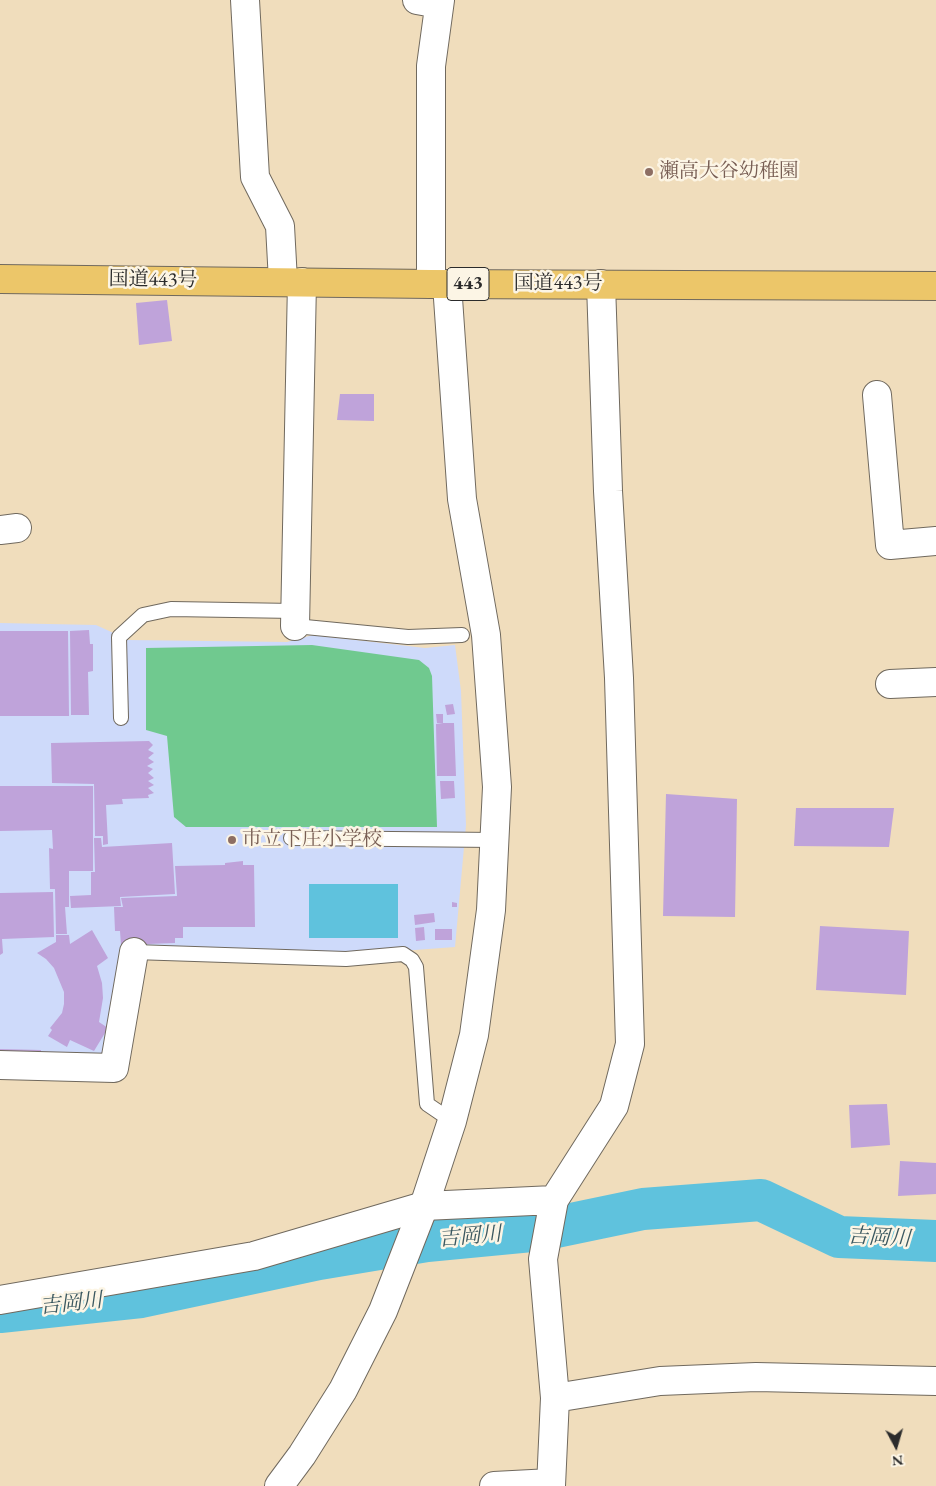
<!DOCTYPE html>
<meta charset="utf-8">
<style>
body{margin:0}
#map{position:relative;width:936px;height:1486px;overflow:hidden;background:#f0ddbc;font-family:"EB Garamond",serif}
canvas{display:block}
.north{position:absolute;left:871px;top:1421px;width:50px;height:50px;-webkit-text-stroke:4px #fcf5e5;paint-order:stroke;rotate:174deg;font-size:14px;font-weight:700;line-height:20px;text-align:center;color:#2b2b2b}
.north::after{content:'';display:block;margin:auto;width:18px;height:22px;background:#2b2b2b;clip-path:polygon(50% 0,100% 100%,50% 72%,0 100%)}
</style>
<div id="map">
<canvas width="936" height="1486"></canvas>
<div class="north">N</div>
</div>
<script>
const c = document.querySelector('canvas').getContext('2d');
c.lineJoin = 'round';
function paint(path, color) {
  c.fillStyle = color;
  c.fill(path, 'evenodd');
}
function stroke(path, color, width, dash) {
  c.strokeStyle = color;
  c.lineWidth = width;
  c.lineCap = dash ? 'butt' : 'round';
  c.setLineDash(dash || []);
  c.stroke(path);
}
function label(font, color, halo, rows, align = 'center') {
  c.font = font + ' "EB Garamond","Noto Serif JP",serif';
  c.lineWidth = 5;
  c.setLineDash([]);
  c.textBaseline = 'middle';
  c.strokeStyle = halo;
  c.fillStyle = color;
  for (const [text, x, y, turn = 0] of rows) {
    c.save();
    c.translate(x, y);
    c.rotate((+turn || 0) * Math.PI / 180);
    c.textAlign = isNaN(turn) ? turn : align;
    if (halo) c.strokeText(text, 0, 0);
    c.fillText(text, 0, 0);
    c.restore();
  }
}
const built = new Path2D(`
 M0,623L96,625L129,640L287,642L313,635L425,648L455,645L461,691L466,825L455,947L348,955L126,949L105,1058L0,1059Z`);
const green = new Path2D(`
 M312,645L419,660L429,668L432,676L437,827H186L174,817L167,736L146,730V648Z`);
const water = new Path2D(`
 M309,884H398V938H309Z`);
const river = new Path2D(`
 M0,1312L141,1297L319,1259L427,1241L542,1230L643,1209L761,1200L839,1237L936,1241`);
const building = new Path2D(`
 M167,300L172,341L139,345L136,303Z
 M340,394H374V421L337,420Z
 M89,630L90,644H93V671L88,672L89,715H71L70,631Z
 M0,631H68L69,716H0Z
 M453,704L455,714L447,715L445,705Z
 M436,714H443V723H437Z
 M443,723H454L456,776H437L436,724Z
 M149,741L153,745L148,750L154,753L148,758L154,762L147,766L153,769L148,773L154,778L148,781L154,785L148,788L154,793L148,795L149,798L122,799L123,804L106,805L108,844L103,845V836H95L94,784L52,783L51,743Z
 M440,781H454L455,798L441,799Z
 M0,786H93V871H69V907H65L67,934H56L55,889H50L49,848L53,849L52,830L0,831Z
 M666,794L737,799L735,917L663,916Z
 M796,808H894L889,847L794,846Z
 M94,838H101L102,847L172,843L175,894L120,897L121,906L71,908L70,896L91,895V872H95Z
 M243,861V865H254L255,927H183V938H175V943L121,945L120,931H115L114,907H123L121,898L177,896L175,866L225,865V863Z
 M53,892L54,937L2,939L3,953L0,955V893Z
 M452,902L457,903V907H452Z
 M434,913L435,922L415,925L414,915Z
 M820,926L909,931L906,995L816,990Z
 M424,927L425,940L416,941L415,928Z
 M435,929H452V940H435Z
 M92,930L108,958L97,966L102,983L103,998L99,1022L108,1028L94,1051L70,1040L67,1047L48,1036L52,1030L50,1028L62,1013L64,1004V992L54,968L46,959L37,953L56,942V935H69L70,944Z
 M0,1049L41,1050V1058L0,1056Z
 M887,1104L890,1145L851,1148L849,1105Z
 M900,1161L936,1163V1194L898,1196Z`);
const service = new Path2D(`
 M295,626L408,637L462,635
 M121,718L119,637L143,615L171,609L295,611
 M291,838L495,840
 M134,952L346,959L403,954L412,960L416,967L427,1104L452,1121`);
const minor = new Path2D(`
 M245,0L255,177L280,226L283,281
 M417,0L439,4
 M431,284V66L440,0
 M877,395L890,545L936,541
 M0,530L17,528
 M295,626L302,282
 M890,684L936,682
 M0,1065L114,1068L134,952
 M0,1300L254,1256L424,1206L554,1200
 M555,1398L660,1381L756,1377L936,1381
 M494,1486L551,1483
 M551,1486L555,1398L543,1259L554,1200L614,1106L630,1044L619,678L608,491L601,284`);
const tertiary = new Path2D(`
 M279,1486L302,1455L343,1390L383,1311L424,1206L452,1121L474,1035L491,910L497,787L486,635L462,499L447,284`);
const trunk = new Path2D(`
 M0,279L431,284L936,286`);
const markers = [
 [649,172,5,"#8d6e63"],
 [232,840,5,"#8d6e63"]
];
const shields = [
 [468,284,42]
];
const shieldNames = [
 ["443",468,284]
];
const educationNames = [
 ["瀬高大谷幼稚園",659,172],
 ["市立下庄小学校",242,840]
];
const streetNames = [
 ["国道443号",153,280,1],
 ["国道443号",558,284]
];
const waterNames = [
 ["吉岡川",470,1237,-5],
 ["吉岡川",879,1238,3],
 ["吉岡川",71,1304,-6]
];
paint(built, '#cedafa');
paint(green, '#70c98f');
paint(water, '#5fc2dd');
stroke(river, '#5fc2dd', 42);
paint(building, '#bfa3da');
stroke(service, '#70695e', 16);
stroke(minor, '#70695e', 30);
stroke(tertiary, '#70695e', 30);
stroke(trunk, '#70695e', 30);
stroke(service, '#fff', 14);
stroke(minor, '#fff', 28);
stroke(tertiary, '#fff', 28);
stroke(trunk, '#ecc669', 28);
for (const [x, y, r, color] of markers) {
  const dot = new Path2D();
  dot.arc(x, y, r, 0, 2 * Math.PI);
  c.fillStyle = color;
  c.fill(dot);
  stroke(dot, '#fcf5e5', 2);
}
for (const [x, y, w] of shields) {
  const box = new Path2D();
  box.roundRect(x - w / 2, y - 16.5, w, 33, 4);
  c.fillStyle = '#fcf5e5';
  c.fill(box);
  stroke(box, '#2b2b2b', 1);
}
label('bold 19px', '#2b2b2b', null, shieldNames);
label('20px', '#785e54', '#fcf5e5', educationNames, 'left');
label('20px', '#2b2b2b', '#fcf5e5', streetNames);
label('italic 21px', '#3b5860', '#fcf5e5', waterNames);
</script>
